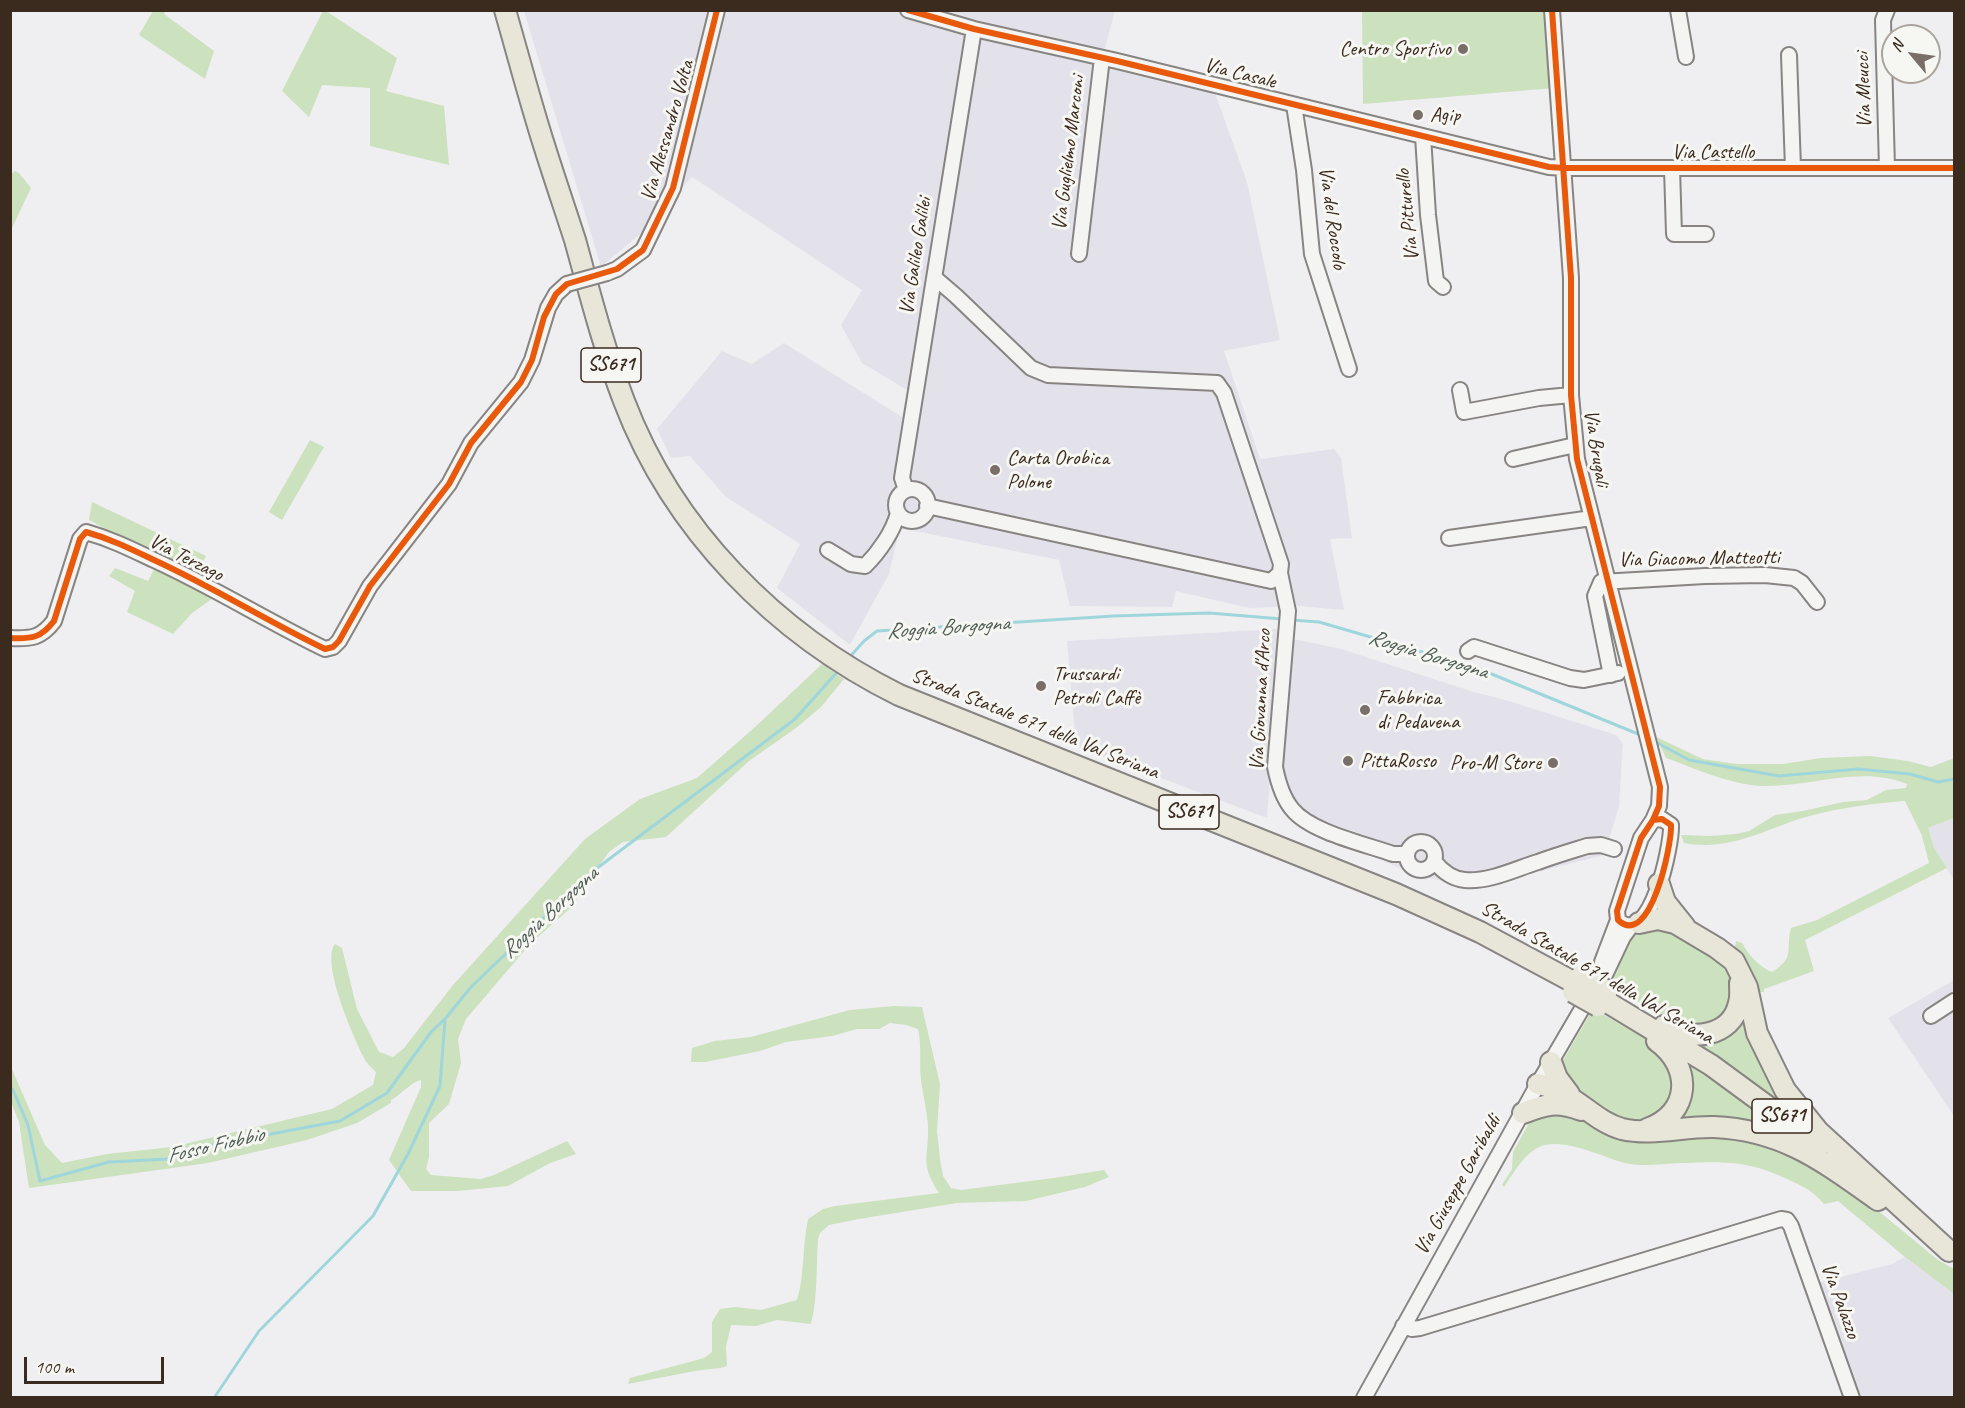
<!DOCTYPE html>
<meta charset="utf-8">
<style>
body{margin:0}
#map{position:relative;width:1965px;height:1408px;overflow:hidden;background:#efeff2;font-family:Caveat,sans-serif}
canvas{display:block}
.frame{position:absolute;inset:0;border:12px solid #3b2a1e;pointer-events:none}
.north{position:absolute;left:1881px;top:24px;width:60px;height:60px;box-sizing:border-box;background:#f6f6f2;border:2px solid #aba49d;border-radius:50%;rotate:299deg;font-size:16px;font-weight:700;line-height:24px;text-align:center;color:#3b2a1e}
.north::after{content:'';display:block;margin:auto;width:21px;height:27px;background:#7a6f68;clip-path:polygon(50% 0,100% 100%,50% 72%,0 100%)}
.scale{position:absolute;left:24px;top:1357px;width:140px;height:27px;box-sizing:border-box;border:3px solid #3b2a1e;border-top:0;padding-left:8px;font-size:18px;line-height:21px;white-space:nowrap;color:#3b2a1e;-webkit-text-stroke:4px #f6f6f2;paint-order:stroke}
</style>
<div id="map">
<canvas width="1965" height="1408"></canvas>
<div class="frame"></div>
<div class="north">N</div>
<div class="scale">100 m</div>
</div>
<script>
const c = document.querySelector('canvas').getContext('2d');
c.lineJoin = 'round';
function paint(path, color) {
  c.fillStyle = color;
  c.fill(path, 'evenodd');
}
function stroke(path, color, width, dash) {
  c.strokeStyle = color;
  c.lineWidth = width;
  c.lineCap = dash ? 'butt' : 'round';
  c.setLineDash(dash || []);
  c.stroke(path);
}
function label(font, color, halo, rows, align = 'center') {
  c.font = font + ' Caveat,sans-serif';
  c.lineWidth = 6;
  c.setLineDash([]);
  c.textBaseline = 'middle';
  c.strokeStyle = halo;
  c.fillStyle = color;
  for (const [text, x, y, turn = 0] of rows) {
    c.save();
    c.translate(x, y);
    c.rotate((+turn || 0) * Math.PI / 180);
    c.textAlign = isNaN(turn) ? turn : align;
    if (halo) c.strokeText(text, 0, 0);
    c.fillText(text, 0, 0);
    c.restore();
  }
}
const built = new Path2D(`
 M524,11H1115L1104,51L1210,79L1247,182L1280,340L1224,351L1260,459L1334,449L1341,458L1352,538L1330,539L1344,610L1300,606L1249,608L1176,591L1172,607L1070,606L1059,560L900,528L889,574L850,645L777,588L800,544L726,497L690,456L671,458L657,429L722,351L752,364L784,343L902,417L907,390L862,363L841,325L862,290L692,177L645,230L601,267Z
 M1277,629V639L1299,640L1341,649L1471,691L1509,701L1616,735L1623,744L1619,807L1604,855L1474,888L1420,876L1305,829L1284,812L1270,780L1267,818L1076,746L1067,641Z
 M1954,818V880L1934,848L1928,828Z
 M1954,980V1116L1888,1018Z
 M1905,1257L1954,1294V1397H1845L1805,1286L1892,1264Z`);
const green = new Path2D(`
 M153,11H166L164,14L214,51L205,79L139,35Z
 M323,11H326L397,58L386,91L444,106L449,165L370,146V88L322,85L309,117L282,91Z
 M1362,11H1561L1566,87L1363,104Z
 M15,171L19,173L31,188L11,230V174Z
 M310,440L324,447L282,520L269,512Z
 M92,502L206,556L192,584L216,596L192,613L173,634L127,612L135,591L109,576L115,568L148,581L160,558L89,520Z
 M822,664L844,679L821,707L796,728L749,761L666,837L623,842L609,852L579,894L574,905L531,943L466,1019L458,1039L461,1063L449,1104L429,1123V1157L426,1169L431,1175L481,1179L494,1175L567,1141L576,1154L550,1163L508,1186L458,1191H411L389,1160L421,1087V1080C412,1081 402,1094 391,1100V1103L357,1123L307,1140L208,1163L29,1188L19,1122L11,1102V1067L45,1145L62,1163L107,1154L172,1147L332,1109L373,1085L376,1072C372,1068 366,1063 364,1058C354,1038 320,962 335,944L342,948L357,1009L379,1052L393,1057L404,1048L453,985L585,839L640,799L697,778L754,728Z
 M1656,737L1703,759L1736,764H1783L1821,758L1870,756L1908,761L1931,767L1954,758V818L1928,828L1934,848L1947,868L1805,940L1814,971L1764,989V992H1758L1747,964L1735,946L1736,941L1742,943C1749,955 1759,967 1772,972C1796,957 1785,951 1791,928L1817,920L1929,863L1922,836L1905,801C1873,803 1826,810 1796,820C1759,833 1725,851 1684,843L1681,835L1710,836L1736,834L1749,831L1775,815L1803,811L1843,802L1867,800L1886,790L1906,788L1907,784C1861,765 1811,787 1764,786C1730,785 1697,769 1666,758Z
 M1660,922L1717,954L1736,978L1731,1006L1721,1022L1690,1028L1659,1014L1605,982L1637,929Z
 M894,1006L922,1007L940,1084L937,1131L940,1159L943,1176L951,1188L961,1190L1054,1178L1104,1170L1109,1177L1085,1187L1026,1201L957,1203L859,1219L829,1225L820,1233L818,1239C816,1268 818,1296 811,1324L777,1320L756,1326L731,1325L726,1347L727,1366L720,1368L695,1371L628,1384L630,1378L704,1358L712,1352V1322L720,1309L735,1307L761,1310L797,1300C805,1274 802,1246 808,1219L823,1209L835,1206L939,1193C919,1162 929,1159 928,1126C927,1111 923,1095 921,1080C919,1063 922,1046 918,1029L906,1025L890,1023L879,1029H857L832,1036L786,1042L760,1051L705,1062H691L692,1048L715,1041L751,1037L850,1010Z
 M1743,1007L1805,1124L1692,1044Z
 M1593,1009L1655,1044L1677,1075L1668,1109L1636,1125C1601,1116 1585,1099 1560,1074L1562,1062Z
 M1682,1056L1804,1142L1672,1122Z
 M1546,1109L1764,1142L1842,1181L1938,1260L1954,1269V1294L1905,1257L1838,1201L1824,1204C1812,1190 1804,1187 1787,1179C1750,1161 1725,1161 1685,1163C1667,1163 1647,1167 1630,1164C1606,1159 1570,1139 1545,1145C1526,1150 1515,1171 1504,1187L1502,1185L1512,1169L1513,1152L1529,1123L1538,1113Z`);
const stream = new Path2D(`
 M1292,620L1319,622L1477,668L1643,736
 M848,659L864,641L877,631L1114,616L1209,613L1282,619
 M1652,740L1689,760L1779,776L1858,769L1910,774L1938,782L1954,779
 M10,1087L13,1090L28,1125L40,1181L109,1162L168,1159L212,1145L340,1121L387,1093L431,1032L445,1019
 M214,1398L259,1331L373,1216L408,1154L440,1086L445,1019L471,987L588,875L795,719L840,669`);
const minor = new Path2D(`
 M908,10L974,29L1117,61L1549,167L1565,168H1954
 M1552,10L1571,278V395L1577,459L1660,787L1659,806L1653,820L1641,838L1617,911L1618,920C1650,950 1672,845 1671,825L1662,819L1653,820
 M1678,10L1686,57
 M1887,10L1883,20L1887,168
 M1789,55L1793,168
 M1294,105L1304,170L1312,254L1349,369
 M1423,136L1428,215L1436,281L1443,287
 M1672,168L1674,234H1706
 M1079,254L1102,58
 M607,273L617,269L643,250L673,188L717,10
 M1460,390L1464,412L1539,398L1571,395
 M1513,459L1575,445
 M896 505a16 16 0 1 1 32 0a16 16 0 1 1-32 0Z
 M906,490L902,478L974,29
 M927,506L1271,581L1280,573L1281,564L1224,393L1217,383L1048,375L1031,368L956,296L935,278
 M1449,538L1592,518
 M828,550L851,564L865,566C879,552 893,532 898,513
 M1280,573L1288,611L1275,767C1278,782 1282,797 1292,809C1310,832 1365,844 1393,854H1407
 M10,638C32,639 41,638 54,621L80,539L86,532C111,539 131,549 154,560C213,587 267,621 325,649L333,647L339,641L370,586L449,484L471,443L521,382L532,360L548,308L556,294L567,284
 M1468,651L1474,647L1570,678L1584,680L1618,673
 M1611,675L1595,596L1601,582L1705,576L1765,575L1794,578L1802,583L1817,602
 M1407 856a14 14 0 1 1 28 0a14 14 0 1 1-28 0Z
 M1434,861C1442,871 1452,879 1465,880C1490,882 1515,869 1538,862C1554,856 1571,851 1587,846L1601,845L1614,849
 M1602,962L1618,920
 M1931,1016L1954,1001
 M1403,1326L1412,1329L1420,1328L1781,1219L1787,1220L1791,1226L1852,1398
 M1364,1398L1538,1084L1590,995L1604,977L1623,937L1631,926`);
const highway = new Path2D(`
 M505,10C518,55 530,101 544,145C554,177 565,209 575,240C590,294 604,349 624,401C673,530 776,634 899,695L1396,894L1480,932L1577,984
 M1659,884L1665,902L1685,927
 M1639,923L1658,919L1675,923L1717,948L1734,961L1747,987L1757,1033L1785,1090L1818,1131L1949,1251
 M1602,999L1711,1065L1820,1145
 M1664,1026C1690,1042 1732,1037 1739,1003C1741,997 1740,990 1740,983
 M1551,1062L1557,1078L1569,1094
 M1538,1084C1574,1091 1592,1121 1622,1129C1652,1136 1684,1126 1714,1127C1784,1130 1824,1162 1878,1200
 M1523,1113C1546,1104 1557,1101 1581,1110
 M1647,1129C1691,1114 1693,1067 1657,1041`);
const minorBridge = new Path2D(`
 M567,284L607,273`);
const highwayBridge = new Path2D(`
 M1581,976L1607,991
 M1573,992L1598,1006`);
const cycleway = new Path2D(`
 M908,10L974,29L1117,61L1549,167L1565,168H1954
 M1552,10L1571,278V395L1577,459L1660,787L1659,806L1653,820L1641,838L1617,911L1618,920C1650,950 1672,845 1671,825L1662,819L1653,820
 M10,638C32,639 41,638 54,621L80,539L86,532C111,539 131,549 154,560C213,587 267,621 325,649L333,647L339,641L370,586L449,484L471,443L521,382L532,360L544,317L556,294L567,284L617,269L643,250L673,188L717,10`);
const markers = [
 [1463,49,6,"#7a6f68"],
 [1418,115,6,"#7a6f68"],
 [995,470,6,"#7a6f68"],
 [1041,686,6,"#7a6f68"],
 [1365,710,6,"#7a6f68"],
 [1348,761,6,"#7a6f68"],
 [1553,763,6,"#7a6f68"]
];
const shields = [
 [611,365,60],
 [1189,812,60],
 [1782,1116,60]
];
const shieldNames = [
 ["SS671",611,365],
 ["SS671",1189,812],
 ["SS671",1782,1116]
];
const poiNames = [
 ["Centro Sportivo",1451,49,"right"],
 ["Agip",1430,115],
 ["Carta Orobica",1007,458],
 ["Polone",1007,482],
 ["Trussardi",1053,674],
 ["Petroli Caffè",1053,698],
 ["Fabbrica",1377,698],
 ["di Pedavena",1377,722],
 ["PittaRosso",1360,761],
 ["Pro-M Store",1541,763,"right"]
];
const streetNames = [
 ["Via Casale",1240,74,14],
 ["Via Meucci",1864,90,-92],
 ["Via Alessandro Volta",668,131,-74],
 ["Via Castello",1713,152],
 ["Via Guglielmo Marconi",1069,153,-83],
 ["Via Pitturello",1408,215,-96],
 ["Via del Roccolo",1332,218,82],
 ["Via Galileo Galilei",916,256,-81],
 ["Via Brugali",1596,448,81],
 ["Via Terzago",186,558,27],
 ["Via Giacomo Matteotti",1699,559,-1],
 ["Via Giovanna d'Arco",1261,700,-87],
 ["Strada Statale 671 della Val Seriana",1035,724,22],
 ["Strada Statale 671 della Val Seriana",1597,973,30],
 ["Via Giuseppe Garibaldi",1458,1185,-61],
 ["Via Palazzo",1840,1301,70]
];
const waterNames = [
 ["Roggia Borgogna",948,628,-4],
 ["Roggia Borgogna",1428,655,17],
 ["Roggia Borgogna",550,913,-43],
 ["Fosso Fiobbio",215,1146,-13]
];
paint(built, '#e3e2ea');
paint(green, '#cce1bd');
stroke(stream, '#9ed6dc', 3);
stroke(minor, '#878482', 18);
stroke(highway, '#878482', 24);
stroke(minor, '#f4f4f3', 14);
stroke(highway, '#e8e6d9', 20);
stroke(minorBridge, '#878482', 18, []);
stroke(highwayBridge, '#878482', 24, []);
stroke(minorBridge, '#f4f4f3', 14);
stroke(highwayBridge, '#e8e6d9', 20);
stroke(cycleway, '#e8590c', 6);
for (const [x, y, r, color] of markers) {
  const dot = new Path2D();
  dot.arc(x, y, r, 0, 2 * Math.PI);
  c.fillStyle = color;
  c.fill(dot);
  stroke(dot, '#f6f6f2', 2);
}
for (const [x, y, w] of shields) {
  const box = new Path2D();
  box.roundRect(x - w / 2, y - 17, w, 34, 4.5);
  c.fillStyle = '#f6f6f2';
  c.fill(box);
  stroke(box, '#3b2a1e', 1.5);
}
label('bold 20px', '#3b2a1e', null, shieldNames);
label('21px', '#3b2a1e', '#f6f6f2', poiNames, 'left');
label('21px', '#3b2a1e', '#f6f6f2', streetNames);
label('italic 22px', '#4e5b54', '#f6f6f2', waterNames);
</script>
